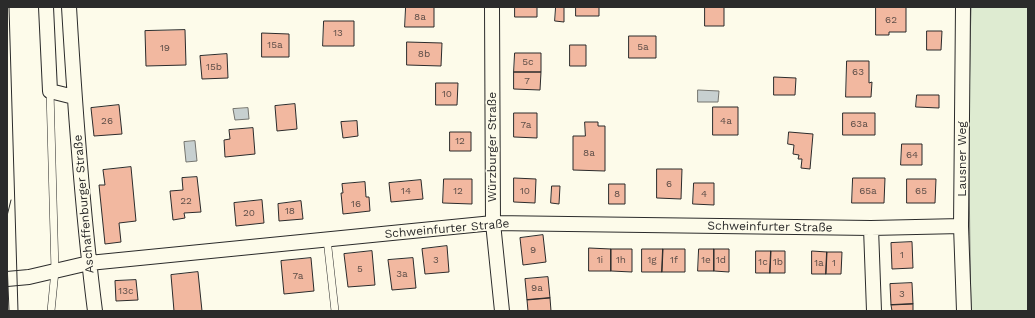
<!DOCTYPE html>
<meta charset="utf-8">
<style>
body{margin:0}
#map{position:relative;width:1035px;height:318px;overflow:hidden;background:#fdfbea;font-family:"Work Sans",sans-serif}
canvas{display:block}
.frame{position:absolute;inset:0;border:8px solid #2b2b2b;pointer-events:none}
</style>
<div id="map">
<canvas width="1035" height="318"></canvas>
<div class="frame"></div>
</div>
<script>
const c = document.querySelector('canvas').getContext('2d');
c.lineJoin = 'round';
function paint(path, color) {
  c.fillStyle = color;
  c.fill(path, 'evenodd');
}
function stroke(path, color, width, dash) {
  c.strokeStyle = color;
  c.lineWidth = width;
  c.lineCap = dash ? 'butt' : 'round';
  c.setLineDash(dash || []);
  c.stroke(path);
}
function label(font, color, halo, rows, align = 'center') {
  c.font = font + ' "Work Sans",sans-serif';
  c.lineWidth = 3;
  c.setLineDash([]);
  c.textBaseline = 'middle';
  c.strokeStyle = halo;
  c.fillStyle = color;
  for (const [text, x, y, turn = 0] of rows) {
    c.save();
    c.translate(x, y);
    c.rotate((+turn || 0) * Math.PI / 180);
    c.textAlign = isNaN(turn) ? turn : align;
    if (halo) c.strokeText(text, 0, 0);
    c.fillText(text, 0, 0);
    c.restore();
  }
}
const green = new Path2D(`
 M971,7H1028V311H971C969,210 968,108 971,7Z`);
const water = new Path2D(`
 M698,90L719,91L718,102H698Z
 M248,108L249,119L235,120L233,109Z
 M195,141L197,161L186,162L184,142Z`);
const building = new Path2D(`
 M406,7H434V27H405Z
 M515,7H537V17H515Z
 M556,7H564V22L555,21Z
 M576,7H599V16H576Z
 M705,7H724V26H705Z
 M876,7H906V32H889V35H876Z
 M324,21H354V46H323Z
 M185,30L186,65L146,66L145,31Z
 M927,31H942L941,50H927Z
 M262,33L289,34V57H262Z
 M629,36H656V58H629Z
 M407,42L442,43L441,66L407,65Z
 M570,45H586V66H570Z
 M515,53H541V72H514Z
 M227,54L228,78L202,79L200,56Z
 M847,61H869V83L872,82L871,97H846Z
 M514,72H541L540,90L514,89Z
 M774,77L796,78L795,95H774Z
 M436,83H458L457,105H436Z
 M917,95H939V108L916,107Z
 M295,104L297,129L277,131L275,106Z
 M119,105L122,134L94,136L91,108Z
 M713,107H738V135H713Z
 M514,113H537V138L514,137Z
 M843,113H875V135H843Z
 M357,121L358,136L343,138L341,122Z
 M585,122H598V126H605V171L573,170V136H585Z
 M253,128L255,154L225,157L224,140L230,139L229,130Z
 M450,132H471V151H450Z
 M789,132L813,134L810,169L801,168L802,159H798L799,155L793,154L794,145L788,144Z
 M902,144H922V165H901Z
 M131,167L136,221L119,223L121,242L105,244L99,185H105L103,170Z
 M657,169H682L681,199L657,198Z
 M197,177L201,212L184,213L185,218L173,220L170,191L183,190L182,178Z
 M514,178L536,179L535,203L514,202Z
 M853,178H885L884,203H852Z
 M444,179H472V204L443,203Z
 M907,179H936L935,203H907Z
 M421,180L423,199L391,202L389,183Z
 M365,182L366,197H369L370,211L343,214L341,193H343L342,184Z
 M694,183H714V205L693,204Z
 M609,184H625V204H609Z
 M552,186H560L559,204L551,203Z
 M262,200L264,223L236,226L234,203Z
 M301,201L303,219L279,221L278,204Z
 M543,235L546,262L523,265L520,238Z
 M912,242L913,268L892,269L891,243Z
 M447,246L449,272L425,274L422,249Z
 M589,248L611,249V271H589Z
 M611,249H632V272L611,271Z
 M642,249H663L662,272H642Z
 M663,249H685V272H662Z
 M699,249H714V271H698Z
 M714,249H729V272L714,271Z
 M372,251L375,285L348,287L344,254Z
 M756,251H771L770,273H756Z
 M771,251H785V273H770Z
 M812,251L827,252L826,274H812Z
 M827,252H842L841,274H826Z
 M311,258L314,291L284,294L281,261Z
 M413,258L416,288L392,290L388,260Z
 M198,272L202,311H174L171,275Z
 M548,277L550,298L527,300L525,279Z
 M136,280L138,300L116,301L115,281Z
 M912,283L913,304L891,305L890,284Z
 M550,298L551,311H528L527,300Z
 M913,304V311H892L891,305Z`);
const service = new Path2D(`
 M50,91L55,271L51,311
 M327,239L335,311`);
const minor = new Path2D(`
 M46,7L50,91L74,97
 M69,7C75,108 82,210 95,311
 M492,7L493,223L502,311
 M963,7L961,226L964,311
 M871,228L874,311
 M7,279L29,277L89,263L493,223L871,228L961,226`);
const tram = new Path2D(`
 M9,7L18,311
 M7,216L11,200
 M7,261L9,311`);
const numberNames = [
 ["8a",420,17],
 ["62",891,20],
 ["13",338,33],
 ["15a",275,45],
 ["5a",643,47],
 ["19",165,48],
 ["8b",424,54],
 ["5c",528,62],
 ["15b",214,67],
 ["63",858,72],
 ["7",527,81],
 ["10",447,94],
 ["26",107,121],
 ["4a",726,121],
 ["63a",859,124],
 ["7a",526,125],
 ["12",460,141],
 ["8a",589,153],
 ["64",912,155],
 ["6",669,184],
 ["14",406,191],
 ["12",458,191],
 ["10",525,191],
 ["65a",868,191],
 ["65",921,191],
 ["8",617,194],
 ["4",704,194],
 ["22",186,201],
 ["16",356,204],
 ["18",290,211],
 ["20",249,213],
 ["9",533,250],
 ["1",902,255],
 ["3",436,260],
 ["1i",600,260],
 ["1h",621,260],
 ["1g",652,260],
 ["1f",674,260],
 ["1e",706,260],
 ["1d",721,260],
 ["1c",763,262],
 ["1b",778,262],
 ["1a",819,263],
 ["1",834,263],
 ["5",360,269],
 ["3a",402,274],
 ["7a",298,276],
 ["9a",537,288],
 ["13c",126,291],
 ["3",902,294]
];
const streetNames = [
 ["Würzburger Straße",492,147,-90],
 ["Lausner Weg",962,159,-90],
 ["Aschaffenburger Straße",84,204,-95],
 ["Schweinfurter Straße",770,227,1],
 ["Schweinfurter Straße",447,229,-5]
];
paint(green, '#deebd1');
stroke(green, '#74746e', 1);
paint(water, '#c7d0d0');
stroke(water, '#74746e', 1);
paint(building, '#f2b8a0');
stroke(building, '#2b2b2b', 1);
stroke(service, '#2b2b2b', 8);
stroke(minor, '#2b2b2b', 16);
stroke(service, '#fdfbea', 7);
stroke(minor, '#fdfbea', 14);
stroke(tram, '#2b2b2b', 1);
label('10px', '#5d4e48', null, numberNames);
label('12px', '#2b2b2b', '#fdfbea', streetNames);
</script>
